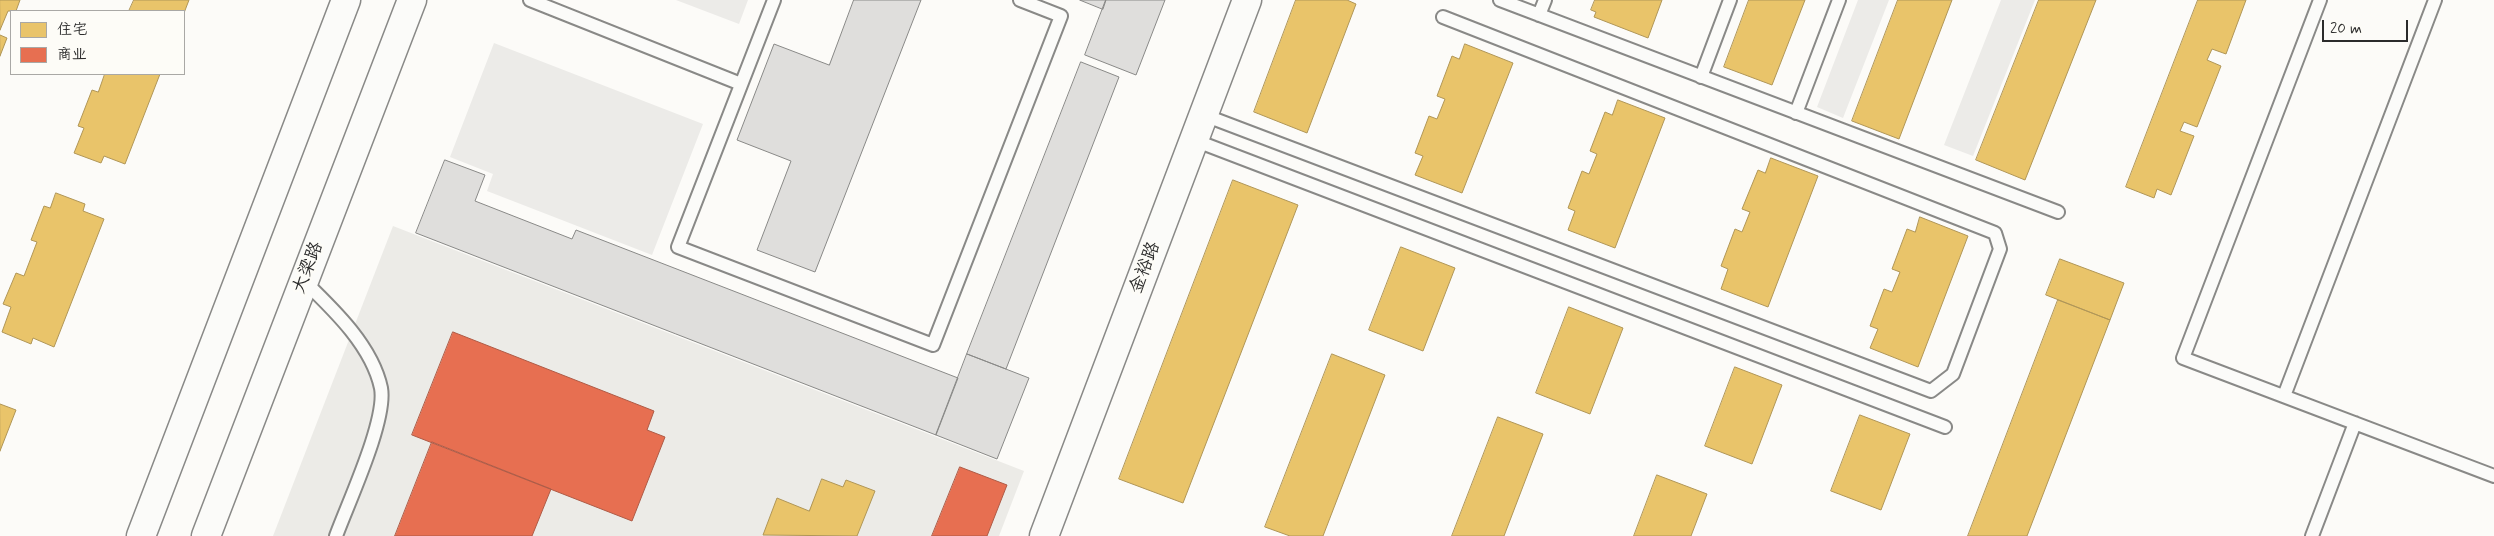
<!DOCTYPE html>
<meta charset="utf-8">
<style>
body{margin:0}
#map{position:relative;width:2494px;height:536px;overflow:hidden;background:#fcfbf8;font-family:Mynerve,"LXGW WenKai TC",sans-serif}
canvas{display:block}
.legend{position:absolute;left:10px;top:10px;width:175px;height:65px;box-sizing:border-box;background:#fdfcf7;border:1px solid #a9a8a5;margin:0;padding:6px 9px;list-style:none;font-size:15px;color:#2b2b2b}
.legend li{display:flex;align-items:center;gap:10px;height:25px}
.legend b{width:25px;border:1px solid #a9a8a5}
.scale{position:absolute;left:2322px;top:20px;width:86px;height:22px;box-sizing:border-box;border:2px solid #2b2b2b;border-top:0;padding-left:6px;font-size:15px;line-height:18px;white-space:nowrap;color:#2b2b2b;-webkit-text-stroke:4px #fdfcf7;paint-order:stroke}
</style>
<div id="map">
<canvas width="2494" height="536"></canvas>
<ul class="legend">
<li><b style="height:14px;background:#e9c46a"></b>住宅</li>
<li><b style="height:14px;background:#e76f51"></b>商业</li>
</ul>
<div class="scale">20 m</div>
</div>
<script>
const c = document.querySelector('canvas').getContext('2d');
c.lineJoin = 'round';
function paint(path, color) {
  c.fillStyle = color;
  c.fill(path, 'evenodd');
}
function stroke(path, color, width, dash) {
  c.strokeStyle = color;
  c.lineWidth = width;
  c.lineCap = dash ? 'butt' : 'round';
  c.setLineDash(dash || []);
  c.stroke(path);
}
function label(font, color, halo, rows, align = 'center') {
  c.font = font + ' Mynerve,"LXGW WenKai TC",sans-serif';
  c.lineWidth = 5;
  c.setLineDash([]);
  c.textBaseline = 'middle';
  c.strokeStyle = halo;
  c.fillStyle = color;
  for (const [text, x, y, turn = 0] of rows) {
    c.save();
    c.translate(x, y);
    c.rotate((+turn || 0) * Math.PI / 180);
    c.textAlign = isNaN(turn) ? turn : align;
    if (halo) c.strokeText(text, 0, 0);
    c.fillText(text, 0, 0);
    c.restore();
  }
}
const built = new Path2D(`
 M393,226L1024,471L999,536H273Z`);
const green = new Path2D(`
 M676,0H748L739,24Z
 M1858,0H1889L1843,118L1817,107Z
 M2001,0H2035L1973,156L1944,145Z
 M494,43L703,124L652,255L487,191L493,174L450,157Z`);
const homes = new Path2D(`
 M0,0H20L16,11H8L0,30Z
 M134,0H189L184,13V11H129Z
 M1296,0H1347L1356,4L1307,133L1254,112Z
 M1595,0H1662L1648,38L1594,17L1596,12L1591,10Z
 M1749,0H1805L1772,85L1724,67Z
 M1898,0H1952L1899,139L1852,121Z
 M2039,0H2096L2025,180L1976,160Z
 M2198,0H2246L2226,54L2212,49L2207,60L2221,66L2197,127L2184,122L2180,131L2194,136L2171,195L2157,189L2154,198L2126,187Z
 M0,35L7,38L0,56Z
 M1465,44L1513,63L1462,193L1415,175L1423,156L1415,153L1429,116L1437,119L1445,99L1437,96L1452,56L1459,59Z
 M105,74H160L125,164L104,156L101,163L74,153L84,128L78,126L92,90L98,92Z
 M1618,100L1665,118L1615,248L1568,230L1575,211L1568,208L1582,171L1589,174L1597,154L1590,151L1605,112L1612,115Z
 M1771,158L1818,176L1768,307L1721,289L1728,269L1721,266L1735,229L1742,232L1750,212L1742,209L1758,170L1765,173Z
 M1233,180L1298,205L1183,503L1119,479Z
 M56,193L85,204L83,211L104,219L54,347L33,338L31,344L2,332L11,307L3,304L16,273L24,276L37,242L31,240L44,206L50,208Z
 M1920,217L1968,236L1918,367L1870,348L1878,329L1870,326L1884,289L1892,292L1900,272L1892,269L1907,229L1915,232Z
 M1401,247L1455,268L1423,351L1369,330Z
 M2060,259L2124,283L2110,320L2046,295Z
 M2058,300L2110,320L2027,536H1968Z
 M1569,307L1623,328L1590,414L1536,393Z
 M1332,354L1385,375L1323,536H1290L1265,527Z
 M1735,367L1782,385L1752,464L1705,446Z
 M0,404L16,410L0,451Z
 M1860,415L1910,434L1881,510L1831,491Z
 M1498,417L1543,434L1504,536H1452Z
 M1657,475L1707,494L1691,536H1634Z
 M822,479L843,487L846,480L875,491L857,536L763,535L777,498L809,511Z`);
const shops = new Path2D(`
 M453,332L654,411L647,430L665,437L632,521L412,435Z
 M432,442L551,489L532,536H395Z
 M960,467L1007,485L987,536H932Z`);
const building = new Path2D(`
 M854,0H921L815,272L757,250L791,161L737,140L774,44L829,65Z
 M1080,0H1106L1103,9Z
 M1106,0H1165L1136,75L1085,55Z
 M1081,62L1119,77L1006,369L967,354Z
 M445,160L485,175L475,201L572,239L576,230L958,378L936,435L416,233Z
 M967,354L1029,378L997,459L936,435Z`);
const lane = new Path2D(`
 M530,0L741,84
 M774,0L678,247L933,345L1061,16L1020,0
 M1500,0L2058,212
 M2320,0L2183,358L2494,476
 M1539,15L1545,0
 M1701,77L1730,0
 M1796,113L1839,0
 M1204,115L1931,391L1953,374L2000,249L1995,233L1443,17
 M1194,140L1945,427
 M304,281C334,310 372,346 381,388C387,420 348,503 336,536
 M2284,396L2435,0
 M2312,536L2355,423`);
const secondary = new Path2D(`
 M1044,536L1247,0`);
const primary = new Path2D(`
 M141,536L346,0
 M206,536L412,0`);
const streetNames = [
 ["大梁路",309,268,-69],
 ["金裕路",1146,268,-69]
];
paint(built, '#ecebe7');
paint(green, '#ecebe8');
paint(homes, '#e9c46a');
stroke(homes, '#b09657', 1);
paint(shops, '#e76f51');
stroke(shops, '#af5b46', 1);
paint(building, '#dfdedc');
stroke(building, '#898987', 1);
stroke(lane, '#898987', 16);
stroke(secondary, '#898987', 31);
stroke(primary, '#898987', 31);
stroke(lane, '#fbfbf9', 12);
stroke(secondary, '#fbfbf9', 28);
stroke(primary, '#fbfbf9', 28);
label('18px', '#2b2b2b', '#fdfcf7', streetNames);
</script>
